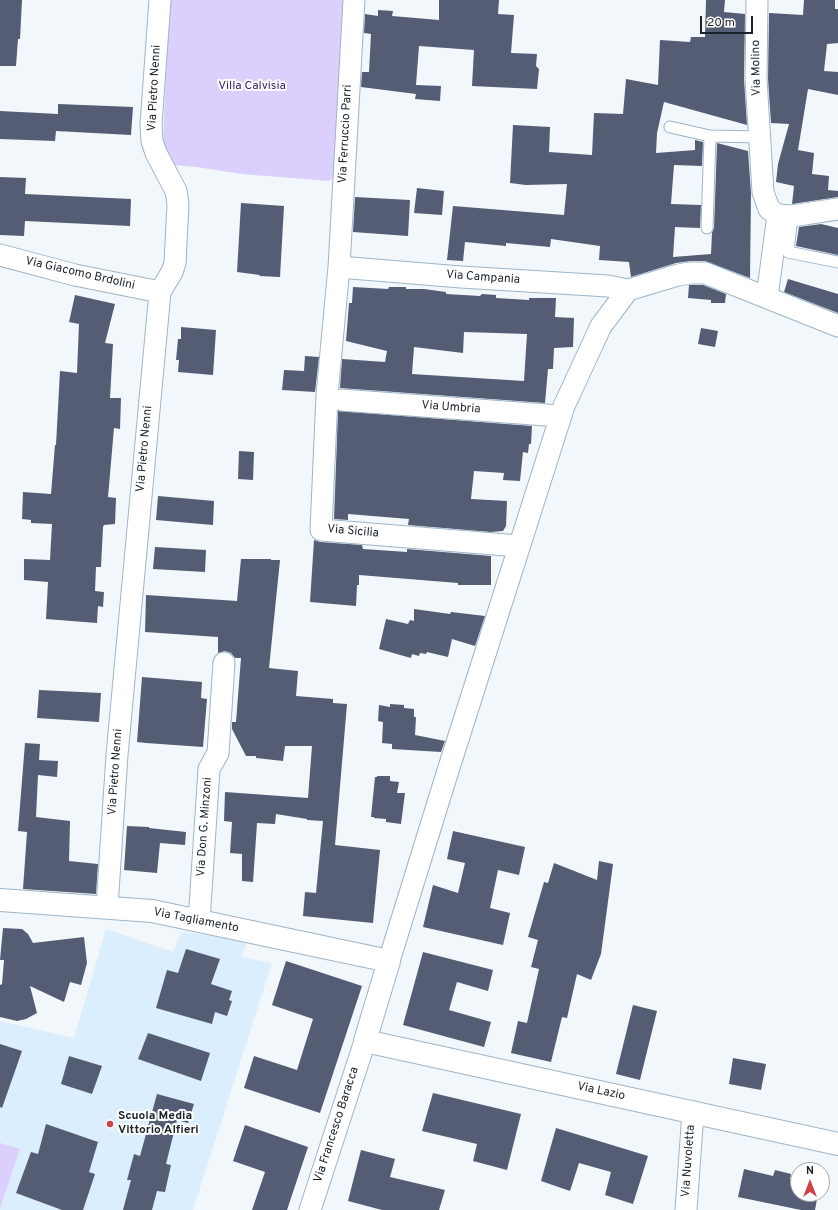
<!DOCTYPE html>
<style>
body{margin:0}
#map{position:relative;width:838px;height:1210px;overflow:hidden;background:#f2f7fb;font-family:Overpass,sans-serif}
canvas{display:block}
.north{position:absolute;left:790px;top:1162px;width:40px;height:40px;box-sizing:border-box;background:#fff;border:1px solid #a3a7aa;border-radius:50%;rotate:0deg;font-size:11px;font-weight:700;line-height:16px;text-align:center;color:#1a232a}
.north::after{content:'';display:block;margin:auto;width:14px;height:18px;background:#d1414a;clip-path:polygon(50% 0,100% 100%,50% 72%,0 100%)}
.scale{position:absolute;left:700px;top:16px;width:53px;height:18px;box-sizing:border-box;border:2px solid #1a232a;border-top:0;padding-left:5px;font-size:12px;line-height:14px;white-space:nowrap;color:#1a232a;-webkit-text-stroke:3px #fff;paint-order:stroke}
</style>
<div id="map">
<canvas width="838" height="1210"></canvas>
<div class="north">N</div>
<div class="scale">20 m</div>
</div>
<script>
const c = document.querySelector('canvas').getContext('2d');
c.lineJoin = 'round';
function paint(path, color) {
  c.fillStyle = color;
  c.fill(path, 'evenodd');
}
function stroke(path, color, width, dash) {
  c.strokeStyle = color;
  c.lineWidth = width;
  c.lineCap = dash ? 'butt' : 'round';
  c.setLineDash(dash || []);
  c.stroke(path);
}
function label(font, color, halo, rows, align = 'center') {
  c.font = font + ' Overpass,sans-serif';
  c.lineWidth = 4;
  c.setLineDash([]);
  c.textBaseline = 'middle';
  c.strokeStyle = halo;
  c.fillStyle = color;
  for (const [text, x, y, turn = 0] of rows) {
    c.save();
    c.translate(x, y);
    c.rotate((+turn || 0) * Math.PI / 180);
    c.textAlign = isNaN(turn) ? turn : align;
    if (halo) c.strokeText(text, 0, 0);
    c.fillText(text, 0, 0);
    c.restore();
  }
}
const built = new Path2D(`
 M106,929L173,952L181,932L247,940L242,957L272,963L193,1210H0V1021L74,1038Z`);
const green = new Path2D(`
 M169,0H344L334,177L329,181L242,174L197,167L173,165L163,153V142Z
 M0,1143L20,1149L0,1208Z`);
const building = new Path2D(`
 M0,0H22L20,39H18L16,66H0Z
 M439,0H499L498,14L514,15L511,53L537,54L536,66L539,69L537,89L472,86L474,50L419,46L416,85L441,86L440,101L415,99L416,94L361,87L362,72H369L371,34L364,33L365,14L378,16V10L393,11L392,16L439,20Z
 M706,0H725L724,12L745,14L744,79L747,125L664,102L657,133L656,153L695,150V140L703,142L702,166L674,165L671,204L701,205L700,228L675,227L673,257L711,254L712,233L714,228L717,143L748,151L751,193L750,278L705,261H691L676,263L631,277L629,262L599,260L600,246L551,239L550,247L506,243V246L465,242L463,261L447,260L453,206L564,215L567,184L526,185L510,183L513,125L550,127L549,152L592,155L594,113L623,114L626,79L658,85L660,40L690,42L691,37H705Z
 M804,0H835V9H838V43L827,44L824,71L838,72V95L808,89L798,150L814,153L812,174L829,176L828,190L838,191V197L792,204L794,186L776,182L778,164L789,124L771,123L768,79L769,13L803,15Z
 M58,104L133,107L131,135L56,131L55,141L0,139V111L58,114Z
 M0,177L26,178L25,194L131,199L130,226L25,221L24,236L0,235Z
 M417,188L444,191L442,215L414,213Z
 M355,197L410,200L408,236L353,232Z
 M241,203L284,206L280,277L259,276L260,275L237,272Z
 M821,224L838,228V255L796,246L799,227Z
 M788,279L838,294V313L784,292Z
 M689,285H703L726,294L725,303H711V300L688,298Z
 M353,287L388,289L389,287H406V289H424L446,292V294L480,296L482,294L496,295V298L529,300V298H556L555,317L574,318L573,347L554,348L553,369H548L545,403L340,388L342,359L385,362L387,351L346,341L349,303H352ZM464,332L527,334L524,381L412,374L414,347L463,353Z
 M75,295L115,304L105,343L113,344L110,398H121L120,429L114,428L108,497L116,498L115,524L104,525L103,527L101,567H96L95,591L104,592L103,607L98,606L97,623L46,619L48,582L24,580V559L50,560L52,524L31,523V520L22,519L23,492L51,494L55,445H56L60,371L77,373L79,324L69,322Z
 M181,327L216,330L213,375L178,372L179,360H176L178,339H181Z
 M701,328L718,331L715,347L698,344Z
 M305,356L319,357L315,392L282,390L284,370L304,371Z
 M338,411L532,426L531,444H529L528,453L523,452L520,481L503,480L504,473L474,471L471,499L507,501L506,526L503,531L491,532L408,525L409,519L348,514V520L334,519Z
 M239,451L254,452L253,480L238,479Z
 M158,496L214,501L213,525L156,520Z
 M314,540L320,542L362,545L363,549L407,552V549L491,556V585H458V583L359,575V585H357L356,606L310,602Z
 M155,547L206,550L205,572L153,569Z
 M241,559H271V560H280L269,668L298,671L296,696L333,699V703L347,704L335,845L380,850L373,923L303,916L305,892L316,893L323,821L307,820V819L276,814L275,824L257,823L253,882L242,881V854L230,853L232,822L224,821L225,792L308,798L312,746H285L283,761L256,758V756H246L232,729V722H236L241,658H235L231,653L225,651L218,653V637L145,632L146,595L237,601Z
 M414,609L450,614L451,612L485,616L475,646L452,639L448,657L427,652L426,654L420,653L419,656L412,654L411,658L379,649L386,619L408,624L410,620L414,621Z
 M142,677L202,682L201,698L207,699L203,747L146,743L137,742Z
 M39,690L101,693L99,722L37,718Z
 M390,704L404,705V708L414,709V717H416L415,735L445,741L441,752L392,749V744L382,743L383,722L378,721L379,705L390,707Z
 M25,743L40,744L39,760L58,761L57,777L38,775L36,817L70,821L69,861L98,864L96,894L23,889L27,832L18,831Z
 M377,776H390V781L399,782L397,793H405L401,824L386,822V819L374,818V817H371L375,777H377Z
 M127,826L149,827V828L186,832L185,845L160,843L157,873L124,870Z
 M453,831L525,847L519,875L498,870L490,908L510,913L503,945L423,927L433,885L458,893L465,863L447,859Z
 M599,861L613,864L601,954L591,980L577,974L567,1018L562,1017L551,1062L511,1053L518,1021L527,1023L539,969L531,967L538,940L528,937L544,882L548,883L554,863L597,880Z
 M3,928L22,929L28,934L33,943L84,937L87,963L81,985L70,982L64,1002L30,986L37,1013L26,1019L17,1021L0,1017V985L2,984L4,960H0Z
 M186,949L220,959L211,984L232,991L229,1000L232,1001L227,1016L215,1012L212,1024L156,1008L167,970L178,973Z
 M423,952L493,970L488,991L457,982L449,1010L491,1022L484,1047L403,1025Z
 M286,961L362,986L320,1113L244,1088L254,1056L297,1070L313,1019L272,1005Z
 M633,1005L657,1011L640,1080L616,1074Z
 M148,1033L210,1053L201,1081L138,1059Z
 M0,1044L22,1051L2,1108L0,1107Z
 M69,1056L102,1066L92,1094L61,1084Z
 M733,1058L766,1064L761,1090L729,1084Z
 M433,1093L521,1114L507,1170L473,1161L477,1144L422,1131Z
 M157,1094L194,1104L188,1123L177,1120L166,1164L171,1165L165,1192L157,1191L152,1210H123L131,1180H127L134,1154L140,1156Z
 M46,1124L98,1142L89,1172L95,1174L83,1210H62L16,1193L31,1152L38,1154Z
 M245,1125L308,1147L287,1210H252L265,1172L233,1161Z
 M556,1128L648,1156L633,1204L605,1195L611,1172L579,1163L570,1191L541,1181Z
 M361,1150L395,1159L390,1177L445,1190L439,1210H382L348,1201Z
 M744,1169L773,1176L775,1170L791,1174L790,1179L798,1181V1194H818L815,1210H801L738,1197Z`);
const service = new Path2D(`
 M670,127L710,136
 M792,216L788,252L838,262
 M707,228L710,136L759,137`);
const minor = new Path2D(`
 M354,0L339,267L327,395L321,530L519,546
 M757,0L756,79L763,192L769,209L778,215L792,216L838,209
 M0,255L75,275L160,292
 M339,267L461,277L608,286L628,290
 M767,297L778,215
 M341,400L560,416
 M107,907L117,755L160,292L172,272L175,263L178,204L176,191L156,153L152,141L151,125L160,0
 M199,921L209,769L218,753L224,663
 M389,961L446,777L564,406L601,326L628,290L678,275L691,273H705L838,326
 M310,1210L365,1041
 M686,1210L693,1112`);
const secondary = new Path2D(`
 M0,900L152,911L389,961L365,1041L838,1144`);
const markers = [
 [110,1124,4,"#d1414a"]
];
const streetNames = [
 ["Via Molino",757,68,-91],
 ["Via Pietro Nenni",155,88,-87],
 ["Via Ferruccio Parri",346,134,-87],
 ["Via Giacomo Brdolini",80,274,13],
 ["Via Campania",483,278,4],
 ["Via Umbria",451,408,4],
 ["Via Pietro Nenni",145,449,-85],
 ["Via Sicilia",353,532,5],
 ["Via Pietro Nenni",116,772,-86],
 ["Via Don G. Minzoni",205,827,-86],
 ["Via Tagliamento",196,921,11],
 ["Via Lazio",601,1092,12],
 ["Via Francesco Baracca",337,1125,-72],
 ["Via Nuvoletta",689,1161,-86]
];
const parkNames = [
 ["Villa Calvisia",252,87]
];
const poiNames = [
 ["Scuola Media",118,1117],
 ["Vittorio Alfieri",118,1131]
];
paint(built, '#dbeefd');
paint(green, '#dacffd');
paint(building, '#545d73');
stroke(service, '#9db5c7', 13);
stroke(minor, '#9db5c7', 23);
stroke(secondary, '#9db5c7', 24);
stroke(service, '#fff', 11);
stroke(minor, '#fff', 21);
stroke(secondary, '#fff', 22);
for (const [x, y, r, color] of markers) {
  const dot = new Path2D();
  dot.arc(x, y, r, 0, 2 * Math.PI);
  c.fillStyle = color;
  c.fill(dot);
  stroke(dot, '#fff', 1.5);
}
label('12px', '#1a232a', '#fff', streetNames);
label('12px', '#3a196a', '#fff', parkNames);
label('bold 12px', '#1a232a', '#fff', poiNames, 'left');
</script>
